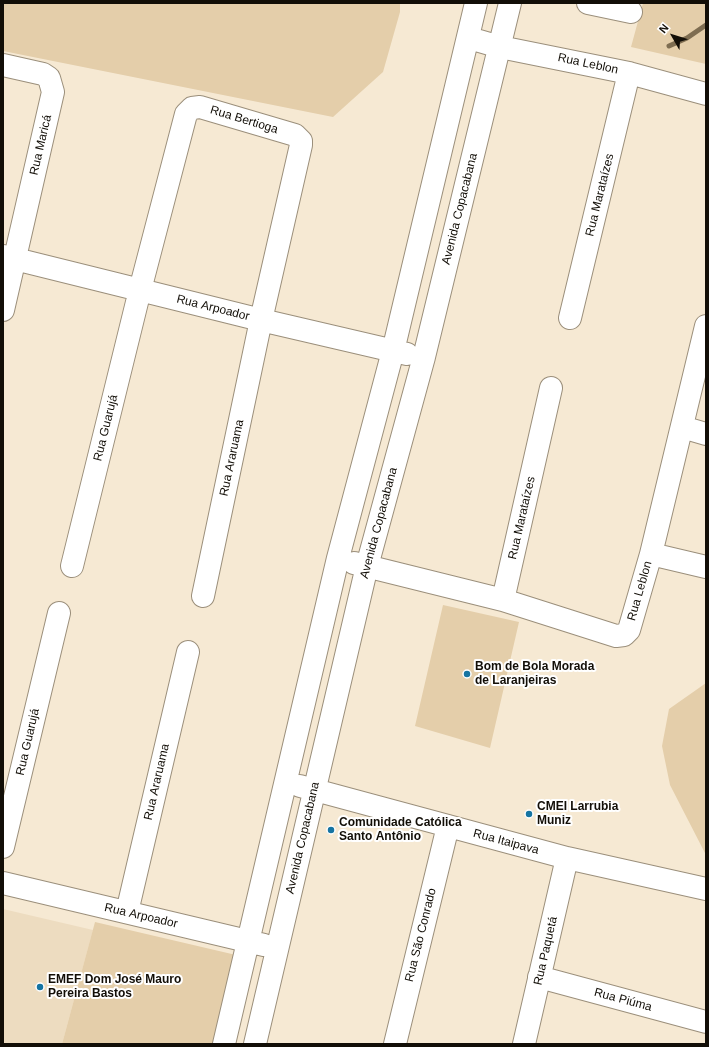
<!DOCTYPE html>
<meta charset="utf-8">
<style>
body{margin:0}
#map{position:relative;width:709px;height:1047px;overflow:hidden;background:#f6e9d3;font-family:Helvetica,sans-serif}
canvas{display:block}
.frame{position:absolute;inset:0;border:4px solid #120e07;pointer-events:none}
.north{position:absolute;left:653px;top:16px;width:40px;height:40px;-webkit-text-stroke:3px #fff;paint-order:stroke;rotate:309deg;font-size:11px;font-weight:700;line-height:16px;text-align:center;color:#120e07}
.north::after{content:'';display:block;margin:auto;width:14px;height:18px;background:#120e07;clip-path:polygon(50% 0,100% 100%,50% 72%,0 100%)}
</style>
<div id="map">
<canvas width="709" height="1047"></canvas>
<div class="frame"></div>
<div class="north">N</div>
</div>
<script>
const c = document.querySelector('canvas').getContext('2d');
c.lineJoin = 'round';
function paint(path, color) {
  c.fillStyle = color;
  c.fill(path, 'evenodd');
}
function stroke(path, color, width, dash) {
  c.strokeStyle = color;
  c.lineWidth = width;
  c.lineCap = dash ? 'butt' : 'round';
  c.setLineDash(dash || []);
  c.stroke(path);
}
function label(font, color, halo, rows, align = 'center') {
  c.font = font + ' Helvetica,sans-serif';
  c.lineWidth = 4;
  c.setLineDash([]);
  c.textBaseline = 'middle';
  c.strokeStyle = halo;
  c.fillStyle = color;
  for (const [text, x, y, turn = 0] of rows) {
    c.save();
    c.translate(x, y);
    c.rotate((+turn || 0) * Math.PI / 180);
    c.textAlign = isNaN(turn) ? turn : align;
    if (halo) c.strokeText(text, 0, 0);
    c.fillText(text, 0, 0);
    c.restore();
  }
}
const built = new Path2D(`
 M3,909L93,930L62,1044H3Z`);
const green = new Path2D(`
 M3,3H400V12L383,72L333,117L3,51Z
 M643,3H706V64L631,47Z
 M443,605L519,622L490,748L415,726Z
 M706,683V855L670,785L662,746L669,709Z
 M95,922L236,955L214,1044H62Z`);
const stream = new Path2D(`
 M669,46L687,38L706,25`);
const minor = new Path2D(`
 M588,3L631,12
 M469,38L500,47L629,73L706,94
 M3,65L43,74L49,78L53,92L3,310
 M3,256L261,320L407,354
 M570,318L629,73
 M682,427L706,434
 M651,554L706,567
 M354,563L503,600L616,636L624,635L629,630L651,554L706,326
 M72,566L140,290L186,114L192,108L200,107L295,135L301,141V145L261,320L203,596
 M503,600L551,388
 M300,786L567,858L706,889
 M3,847L59,613
 M3,883L264,945
 M127,912L188,652
 M539,977L706,1022
 M224,1044L338,558L393,351L476,3
 M255,1044L367,566L424,357L510,3
 M395,1044L448,826
 M524,1044L567,858`);
const markers = [
 [467,674,4,"#1574a2"],
 [529,814,4,"#1574a2"],
 [331,830,4,"#1574a2"],
 [40,987,4,"#1574a2"]
];
const streetNames = [
 ["Rua Leblon",588,64,12],
 ["Rua Bertioga",244,120,17],
 ["Rua Maricá",41,145,-77],
 ["Rua Marataízes",600,195,-76],
 ["Avenida Copacabana",460,209,-76],
 ["Rua Arpoador",213,308,14],
 ["Rua Guarujá",106,428,-76],
 ["Rua Araruama",232,458,-78],
 ["Rua Marataízes",522,518,-77],
 ["Avenida Copacabana",379,523,-75],
 ["Rua Leblon",640,591,-74],
 ["Rua Guarujá",28,742,-77],
 ["Rua Araruama",157,782,-77],
 ["Avenida Copacabana",303,838,-77],
 ["Rua Itaipava",506,842,15],
 ["Rua Arpoador",141,916,13],
 ["Rua São Conrado",421,935,-76],
 ["Rua Paquetá",546,951,-77],
 ["Rua Piúma",623,1000,15]
];
const poiNames = [
 ["Bom de Bola Morada",475,667],
 ["de Laranjeiras",475,681],
 ["CMEI Larrubia",537,807],
 ["Muniz",537,821],
 ["Comunidade Católica",339,823],
 ["Santo Antônio",339,837],
 ["EMEF Dom José Mauro",48,980],
 ["Pereira Bastos",48,994]
];
paint(built, '#eddcc0');
paint(green, '#e4ceaa');
stroke(stream, '#7e6d51', 5);
stroke(minor, '#9b8f7b', 24);
stroke(minor, '#fff', 22);
for (const [x, y, r, color] of markers) {
  const dot = new Path2D();
  dot.arc(x, y, r, 0, 2 * Math.PI);
  c.fillStyle = color;
  c.fill(dot);
  stroke(dot, '#fff', 1.5);
}
label('12px', '#120e07', '#fff', streetNames);
label('bold 12px', '#120e07', '#fff', poiNames, 'left');
</script>
